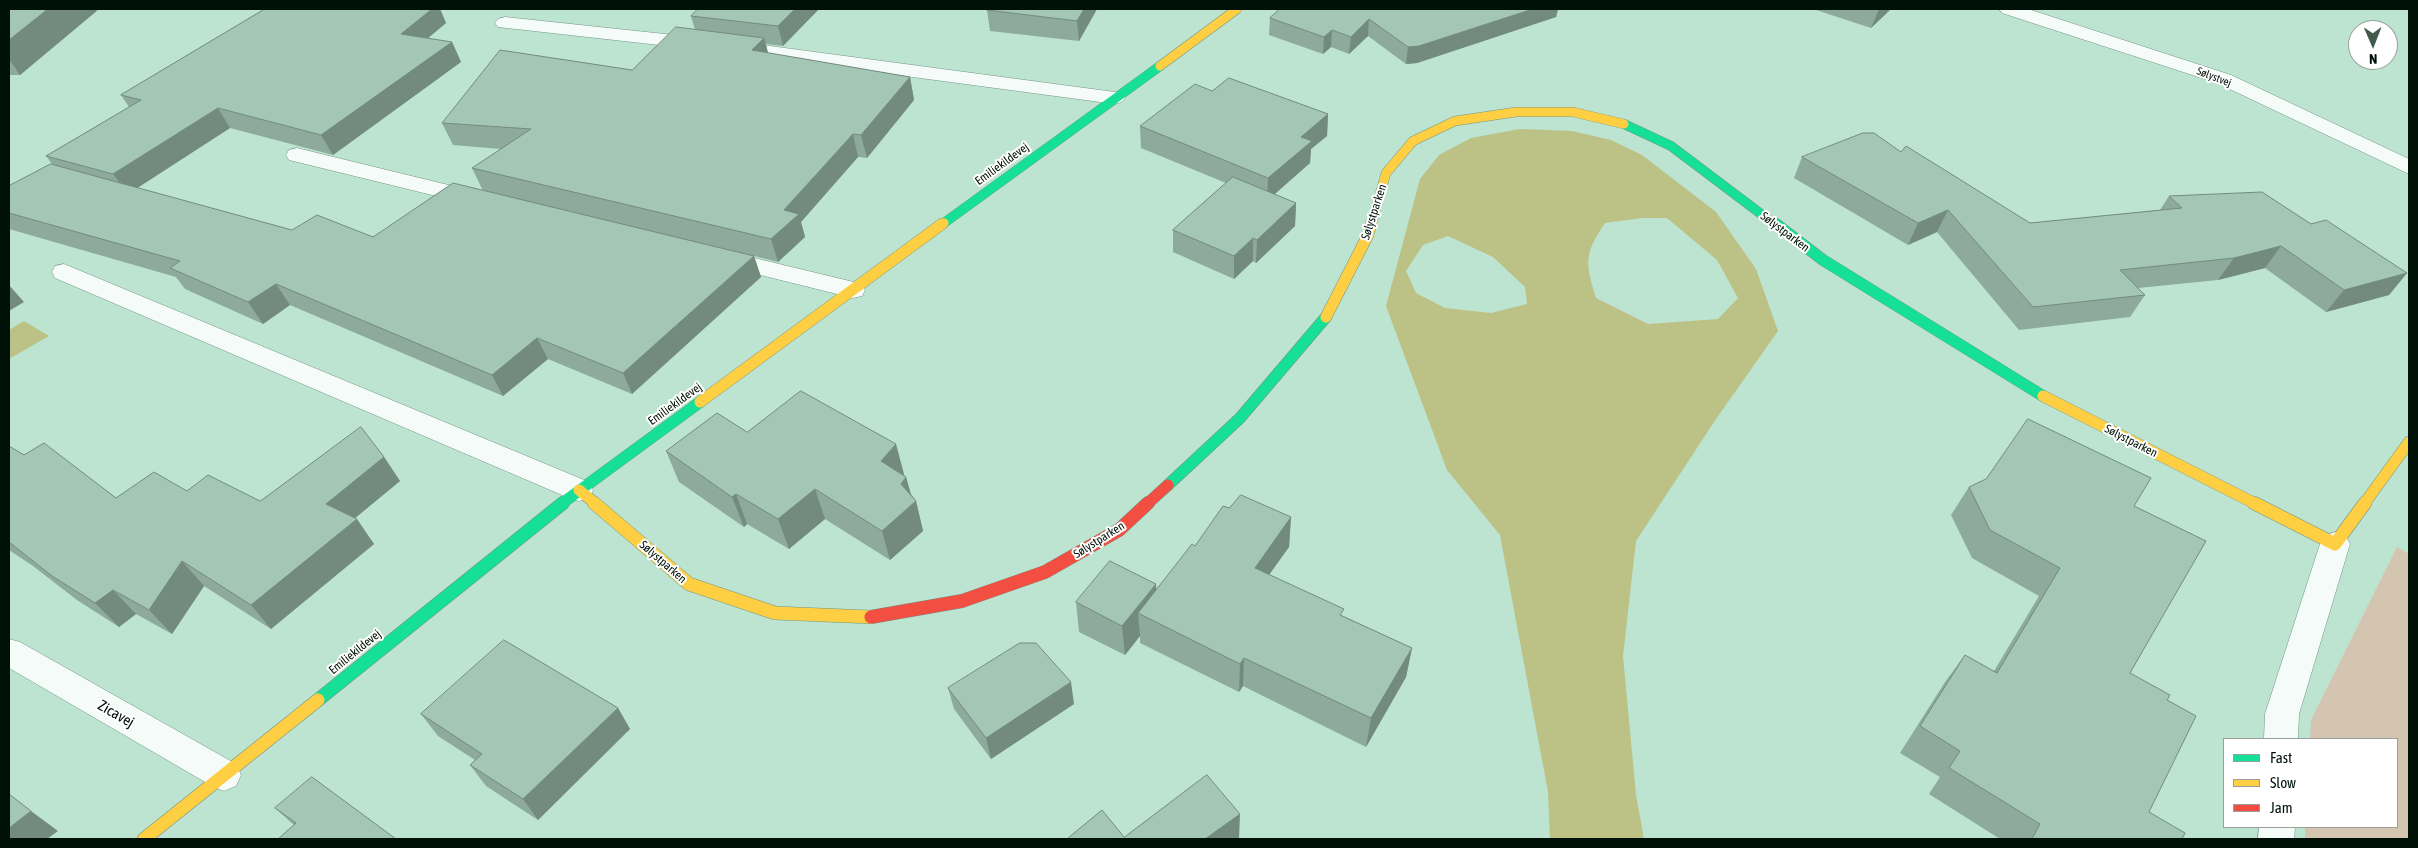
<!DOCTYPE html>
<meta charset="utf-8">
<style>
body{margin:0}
#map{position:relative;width:2418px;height:848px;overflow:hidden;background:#bce4d0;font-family:"Asap Condensed",sans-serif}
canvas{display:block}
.frame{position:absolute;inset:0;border:10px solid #001107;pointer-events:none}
.legend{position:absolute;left:2223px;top:738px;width:175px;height:90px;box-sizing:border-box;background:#fff;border:1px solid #99a09c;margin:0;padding:6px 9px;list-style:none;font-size:15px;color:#001107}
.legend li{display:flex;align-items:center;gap:10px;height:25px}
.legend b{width:25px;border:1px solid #99a09c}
.north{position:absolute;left:2348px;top:20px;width:50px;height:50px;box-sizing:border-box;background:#fff;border:1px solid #99a09c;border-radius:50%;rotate:179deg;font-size:14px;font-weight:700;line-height:20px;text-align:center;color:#001107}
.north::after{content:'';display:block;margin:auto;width:18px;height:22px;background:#425b4d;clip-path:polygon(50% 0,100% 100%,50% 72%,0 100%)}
</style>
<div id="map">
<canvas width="2418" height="848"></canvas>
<div class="frame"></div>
<ul class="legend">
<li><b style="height:6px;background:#16e098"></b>Fast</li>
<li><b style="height:6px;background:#ffcf43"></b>Slow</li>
<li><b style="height:6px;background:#f24e42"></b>Jam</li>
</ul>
<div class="north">N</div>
</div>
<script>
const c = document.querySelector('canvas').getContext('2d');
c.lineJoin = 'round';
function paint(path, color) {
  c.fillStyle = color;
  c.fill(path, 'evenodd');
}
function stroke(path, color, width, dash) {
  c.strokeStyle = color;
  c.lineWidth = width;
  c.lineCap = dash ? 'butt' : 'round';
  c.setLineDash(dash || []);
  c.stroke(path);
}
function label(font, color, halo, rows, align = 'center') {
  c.font = font + ' "Asap Condensed",sans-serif';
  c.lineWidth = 4;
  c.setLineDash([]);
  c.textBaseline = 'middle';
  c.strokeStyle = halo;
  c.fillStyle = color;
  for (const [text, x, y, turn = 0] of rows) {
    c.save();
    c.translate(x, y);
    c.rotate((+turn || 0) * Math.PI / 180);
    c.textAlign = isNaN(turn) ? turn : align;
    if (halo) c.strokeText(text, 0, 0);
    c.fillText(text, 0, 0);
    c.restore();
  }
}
const green = new Path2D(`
 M2397,547L2409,554V839H2305V827H2397V739H2310L2311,720Z`);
const water = new Path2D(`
 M1520,129L1572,131L1611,140L1642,155L1716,212L1756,269L1778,331L1716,419L1636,541L1623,656L1636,795L1644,839H1550L1548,792L1500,535L1447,470L1386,306L1420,179L1439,155L1471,138ZM1642,218H1667L1717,260L1738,298L1718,319L1648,324L1596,298C1585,262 1584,254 1605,223ZM1448,236L1493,257L1525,287L1527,304L1491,313L1445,308L1416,293L1406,271L1423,245Z
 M24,321L49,336L9,359V330Z`);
const lane = new Path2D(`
 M505,17L740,42L1115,92L1122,94L1125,98L1122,102L1115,104L740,54L498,27L495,23L498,19Z
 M297,148L485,194L488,199L485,204L477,206L289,160L286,155L289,150Z
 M721,250L862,284L865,290L862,296L853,298L712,263L709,258L712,253Z
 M64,264L589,482L593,490L589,498L579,501L569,498L55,278L52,272L55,266Z`);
const street = new Path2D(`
 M1999,9H2028L2231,75L2409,159V174L2217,83L2002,13Z
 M2335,532L2346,536L2350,544L2299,714L2298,739H2264L2265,714L2320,544L2324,536Z
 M9,639L20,642L236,764L241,775L236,786L224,791L212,786L9,668Z
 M2259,827H2295L2294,839H2258Z`);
const fastFar2 = new Path2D(`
 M1624,124L1671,146L1777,226
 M944,223L1160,66`);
const fastFar1 = new Path2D(`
 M1776,224L1823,260L2043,396
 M1168,485L1240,418L1326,317
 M561,504L700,402`);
const fast = new Path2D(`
 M318,700L563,503`);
const slowFar2 = new Path2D(`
 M1160,66L1237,9
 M940,226L944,223
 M1371,226L1386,173L1413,141L1455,121L1516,112H1573L1624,124`);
const slowFar1 = new Path2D(`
 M1326,317L1368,235L1371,224
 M2043,396L2256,504
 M700,402L942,224
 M579,490L596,504
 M2364,504L2409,442`);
const slow = new Path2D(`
 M594,503L689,584L775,613L871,617
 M2254,503L2335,544L2365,503
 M144,839L318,700`);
const jamFar1 = new Path2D(`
 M1147,504L1168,485`);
const jam = new Path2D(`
 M871,617L962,601L1045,572L1119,530L1148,503`);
const wall = new Path2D(`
 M9,9H99L20,75H9Z
 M265,9H440L446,23L428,38L452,42L461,62L333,155L230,128L137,188L292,230L373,237L483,191L472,168L501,149L453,145L442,123L632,70L695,30L691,16L698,9H819L783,46L766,44L768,53L910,77L914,100L867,158L858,157L801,222L805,237L778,262L754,256L761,277L632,394L548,359L503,396L290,305L263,324L185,289L176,277L9,229V186L52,164L46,156L129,107L121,95Z
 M988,9H1097L1079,41L990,31L987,10Z
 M1280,9H1558L1556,17L1417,63L1406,64L1368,36L1349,54L1331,47L1323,54L1269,35L1270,18Z
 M1813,9H1891L1871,28Z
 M1212,91L1328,114L1327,136L1311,149L1310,163L1274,194L1296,203L1295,226L1256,263L1253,261L1234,279L1173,252V230L1226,183L1141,148L1140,126Z
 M1901,152L2030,223L2160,210L2169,196L2311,224L2407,273L2389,295L2326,312L2265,268L2218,280L2138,288L2145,295L2130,317L2019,330L1937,232L1908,245L1794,178L1802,157Z
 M747,432L904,474L903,475L906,477L911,494L916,501L923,531L890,560L825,519L789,549L747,524L744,527L679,482L666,451Z
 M9,446L24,455L116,498L187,491L260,501L384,457L400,481L355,518L374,544L271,629L204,586L172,634L136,614L119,627L77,600L33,566L9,550Z
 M1969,487L2134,506L2130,673L2167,700L2149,812L2182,839H2000L1929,794L1940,777L1900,753L1945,682L1965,655L1994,671L2039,596L1972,558L1951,515Z
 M1229,508L1291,517L1289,547L1269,575L1343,616L1412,648L1406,677L1366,747L1243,686L1239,692L1140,643V636L1125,655L1079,632L1076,602L1156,584V590Z
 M948,688L1074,704L991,759L954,709Z
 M618,708L630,729L538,820L486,786L470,765L475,760L438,736L421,714Z
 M275,808L396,839L294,825Z`);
const shadedWall = new Path2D(`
 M48,9H99L20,75L9,59V40Z
 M432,9H440L446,23L410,53L401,34Z
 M795,9H819L783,46L778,26Z
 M1084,9H1097L1079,41L1077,21Z
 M1533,9H1558L1556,17L1417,63L1406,64L1408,47Z
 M1879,9H1891L1871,28Z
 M1369,19L1368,36L1349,54L1351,37Z
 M1332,30L1331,47L1323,54L1324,37Z
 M764,38L770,60L752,50Z
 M452,42L461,62L333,155L321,135Z
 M910,77L914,100L867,158L861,135Z
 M218,108L230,128L128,194L113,174Z
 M1328,114L1327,136L1311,149L1310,163L1267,201L1268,178L1301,137Z
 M853,134L858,157L801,222L805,237L778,262L771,239L784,210Z
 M1296,203L1295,226L1256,263L1257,240Z
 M1948,210L1937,232L1908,245L1918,223Z
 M1253,238V261L1234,279V256Z
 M2281,246L2265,268L2218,280L2234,258Z
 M754,256L761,277L632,394L623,373Z
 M2407,273L2389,295L2326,312L2344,290Z
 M276,284L290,305L263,324L248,302Z
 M9,285L24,302L9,311Z
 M537,338L548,359L503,396L492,375Z
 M896,444L904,474L889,492L881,461Z
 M384,457L400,481L343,528L326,504Z
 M906,477L913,503L916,501L923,531L890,560L882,531L901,484Z
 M815,489L825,519L789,549L778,519Z
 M736,494L747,524L744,527L732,497Z
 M1291,517L1289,547L1253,597L1255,568Z
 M357,519L374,544L271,629L251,605Z
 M182,561L204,586L172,634L149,610Z
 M1156,584L1158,613H1138L1140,636L1125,655L1122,626Z
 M113,590L136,614L119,627L95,603Z
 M1412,648L1406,677L1366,747L1371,718Z
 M1244,658L1243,686L1239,692L1240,664Z
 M1071,682L1074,704L991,759L986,738Z
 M618,708L630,729L538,820L523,799Z
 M31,811L58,831L47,839H9V828Z
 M1240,814L1239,839H1205Z`);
const building = new Path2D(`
 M9,9H48L9,40Z
 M265,9H432L401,34L452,42L321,135L218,108L113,174L46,156L141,100L121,95Z
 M698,9H795L778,26L691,16Z
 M988,9H1084L1077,21L987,10Z
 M1280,9H1533L1419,46L1408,47L1369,19L1351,37L1332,30L1324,37L1270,18Z
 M676,27L764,38L752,50L910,77L861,135L853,134L784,210L799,214L771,239L472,168L531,129L442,123L500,50L632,70Z
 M1229,78L1328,114L1301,137L1312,141L1268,178L1140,126L1195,84L1212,91Z
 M1863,133H1874L1901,152L1906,146L2030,223L2182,208L2169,196L2262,192L2311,224L2326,220L2407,273L2344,290L2281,246L2234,258L2120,270L2145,295L2033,307L1948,210L1918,223L1802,157Z
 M51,164L292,230L317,215L373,237L453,183L754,256L623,373L537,338L492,375L276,284L248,302L170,268L180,261L9,213V186Z
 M1233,177L1296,203L1257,240L1253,238L1234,256L1173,230Z
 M801,391L896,444L881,461L906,477L901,484L916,501L882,531L815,489L778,519L736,494L732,497L666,451L717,413L747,432Z
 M2028,419L2151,478L2134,506L2206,541L2130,673L2170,695L2167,700L2196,716L2149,812L2185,833L2182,839H2032L2040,824L1949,768L1960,751L1920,726L1965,655L1997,673L2060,568L1990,530L1969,487L1986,479Z
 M361,427L384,457L326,504L357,519L251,605L182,561L149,610L113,590L95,603L52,576L9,542V446L24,455L44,443L116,498L154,472L187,491L208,475L260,501Z
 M1241,495L1291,517L1255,568L1344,609L1340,615L1412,648L1371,718L1244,658L1240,664L1138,613L1192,544L1195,546L1223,506L1229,508Z
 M1110,561L1156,584L1122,626L1076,602Z
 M504,640L618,708L523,799L470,765L482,754L421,714Z
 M1020,643H1036L1071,682L986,738L948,688Z
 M1207,775L1240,814L1205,839H1069L1068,838L1102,810L1124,837Z
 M312,777L396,839H278L296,823L275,808Z
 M9,794L31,811L9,828Z`);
const farStreetnames = [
 ["Sølystvej",2214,77,21]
];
const streetNames = [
 ["Emiliekildevej",1002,164,-36],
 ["Sølystparken",1374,212,-72],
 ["Sølystparken",1785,232,37],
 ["Emiliekildevej",675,404,-36],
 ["Sølystparken",2131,441,27],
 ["Sølystparken",1099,540,-32],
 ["Sølystparken",663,562,41],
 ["Emiliekildevej",355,652,-39]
];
const nearStreetnames = [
 ["Zicavej",116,714,30]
];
paint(green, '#d3c5b0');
paint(water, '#bcc185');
stroke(lane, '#749586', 1);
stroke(street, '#749586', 1);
stroke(fastFar2, '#749586', 10);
stroke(fastFar1, '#749586', 12);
stroke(fast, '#749586', 14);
stroke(slowFar2, '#749586', 10);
stroke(slowFar1, '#749586', 12);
stroke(slow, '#749586', 14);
stroke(jamFar1, '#749586', 12);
stroke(jam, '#749586', 14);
paint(lane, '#f5fbf8');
paint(street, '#f5fbf8');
stroke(fastFar2, '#16e098', 9);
stroke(fastFar1, '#16e098', 11);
stroke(fast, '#16e098', 13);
stroke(slowFar2, '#ffcf43', 9);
stroke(slowFar1, '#ffcf43', 11);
stroke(slow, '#ffcf43', 13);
stroke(jamFar1, '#f24e42', 11);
stroke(jam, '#f24e42', 13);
paint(wall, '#8daa9c');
paint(shadedWall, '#738b7f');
paint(building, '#a4c6b5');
stroke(building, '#738b7f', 1);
label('11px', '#001107', '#fff', farStreetnames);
label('12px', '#001107', '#fff', streetNames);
label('15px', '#001107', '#fff', nearStreetnames);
</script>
